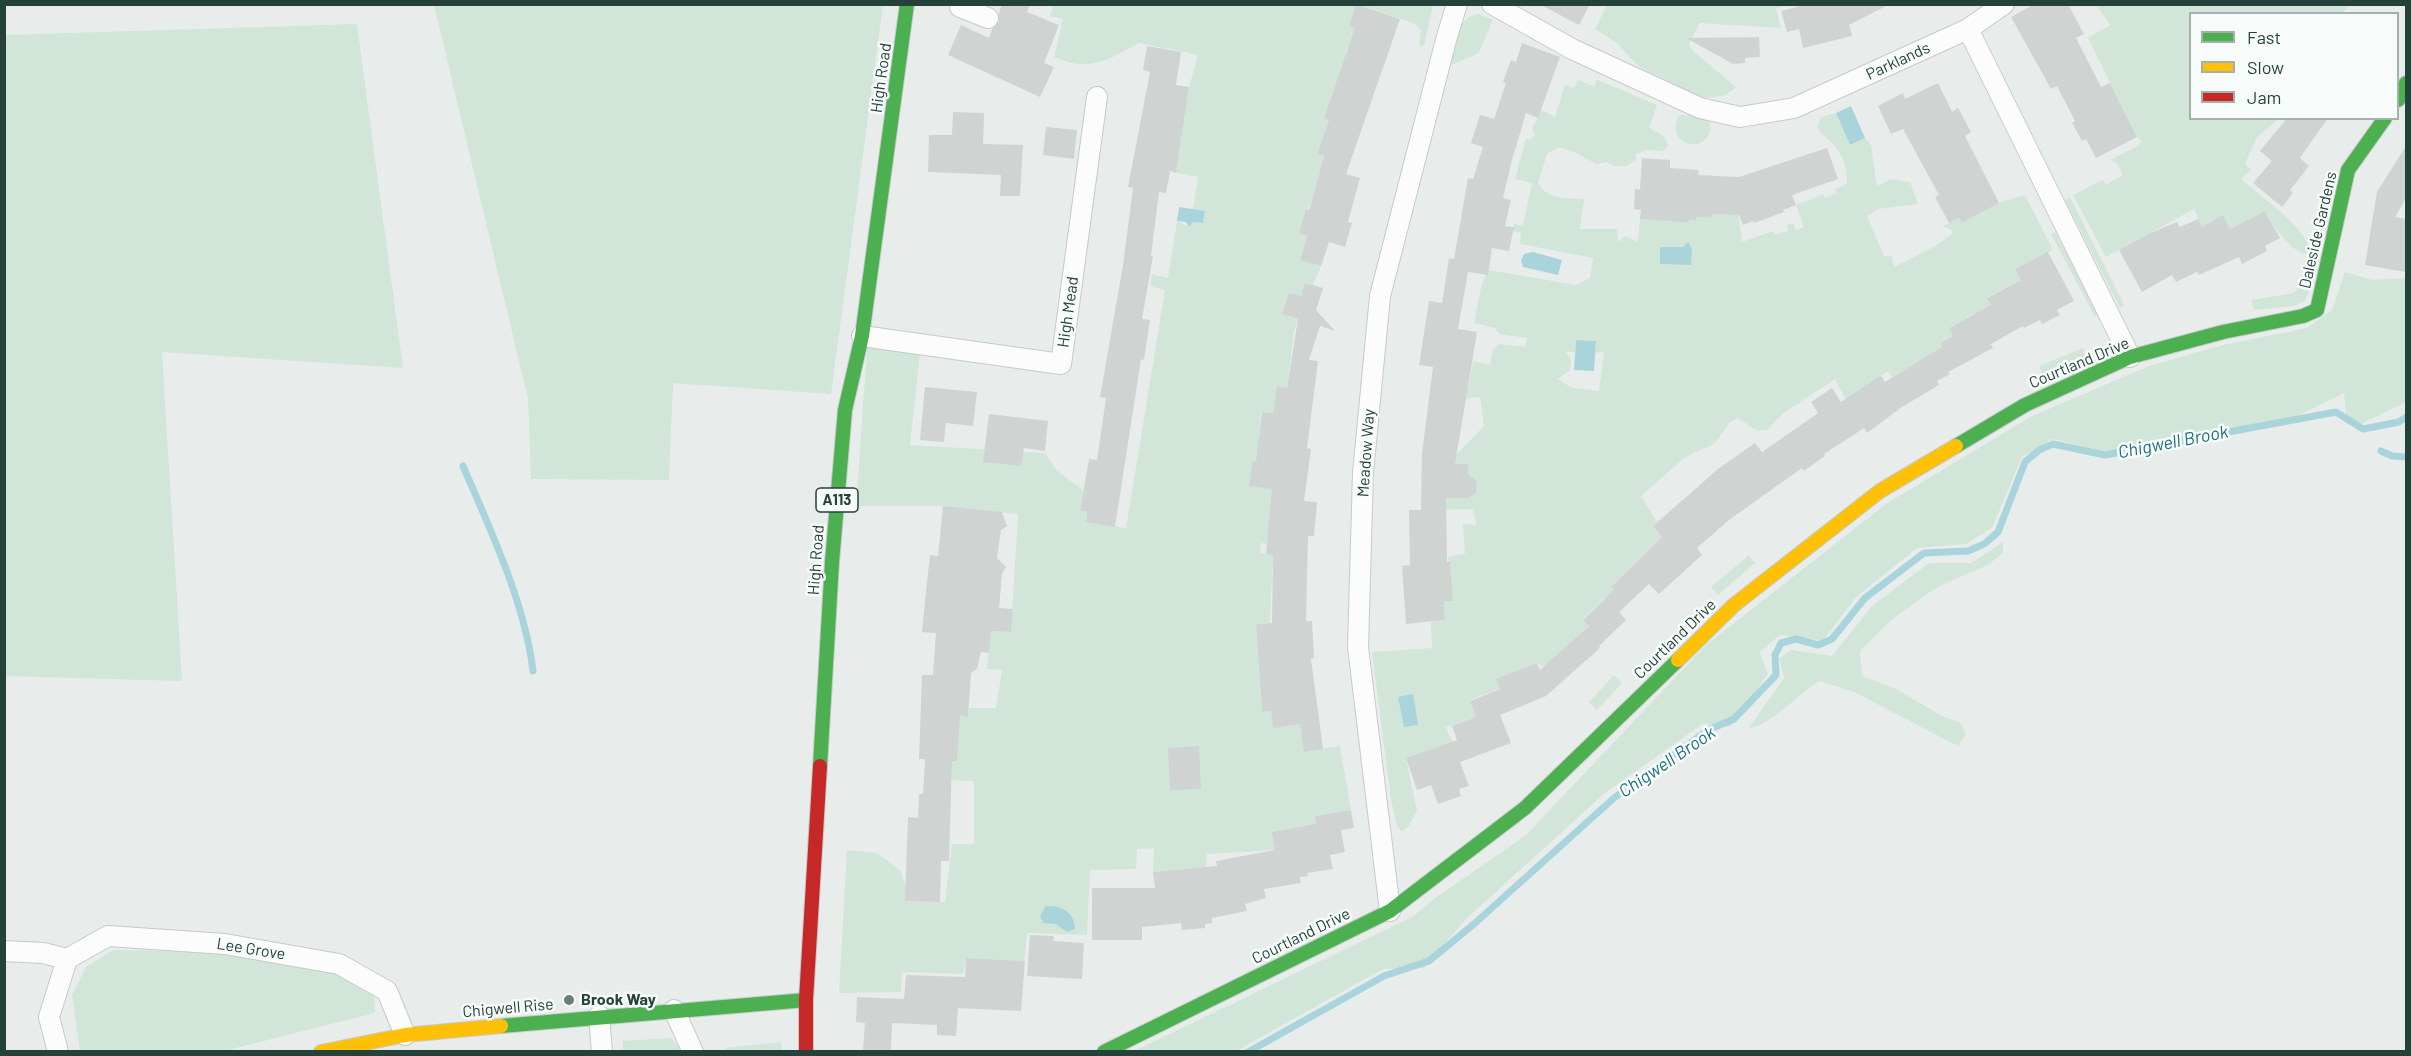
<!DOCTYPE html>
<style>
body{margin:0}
#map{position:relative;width:2411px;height:1056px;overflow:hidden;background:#e8edeb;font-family:Barlow,sans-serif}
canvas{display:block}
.frame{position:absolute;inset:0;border:6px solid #24423a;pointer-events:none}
.legend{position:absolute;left:2189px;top:12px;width:210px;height:108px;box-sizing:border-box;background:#f7fbf9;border:2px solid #a3b1ad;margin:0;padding:8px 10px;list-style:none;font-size:18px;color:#24423a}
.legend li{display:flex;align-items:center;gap:12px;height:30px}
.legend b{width:30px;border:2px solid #a3b1ad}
</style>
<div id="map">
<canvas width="2411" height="1056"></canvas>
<div class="frame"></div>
<ul class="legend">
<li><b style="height:8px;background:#4caf50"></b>Fast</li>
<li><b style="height:8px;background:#ffc107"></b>Slow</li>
<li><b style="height:8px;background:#c62828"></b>Jam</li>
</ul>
</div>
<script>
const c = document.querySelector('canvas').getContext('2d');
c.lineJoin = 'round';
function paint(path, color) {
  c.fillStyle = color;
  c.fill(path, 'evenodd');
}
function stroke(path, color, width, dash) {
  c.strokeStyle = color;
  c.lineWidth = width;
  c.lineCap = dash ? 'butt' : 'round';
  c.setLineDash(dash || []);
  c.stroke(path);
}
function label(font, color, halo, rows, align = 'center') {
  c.font = font + ' Barlow,sans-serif';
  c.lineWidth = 5;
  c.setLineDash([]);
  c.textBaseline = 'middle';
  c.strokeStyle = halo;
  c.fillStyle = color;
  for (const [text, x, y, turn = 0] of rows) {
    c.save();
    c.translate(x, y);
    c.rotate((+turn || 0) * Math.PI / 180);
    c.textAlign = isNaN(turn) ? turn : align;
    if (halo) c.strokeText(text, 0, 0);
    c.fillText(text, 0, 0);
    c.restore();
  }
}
const green = new Path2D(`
 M434,5H883L831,394L673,383L669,480L531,479L528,399Z
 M1053,5H1356L1349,26L1368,33L1363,47L1350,42L1345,54L1364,61L1340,71L1324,118L1329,120L1317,154L1324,156L1310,205L1306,209L1299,233L1307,236L1300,259L1321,266L1313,285L1305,283L1301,296L1289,293L1282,314L1298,319L1294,331L1287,388L1277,387L1273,413L1261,412L1259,434L1266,436L1260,462L1252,461L1249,485L1273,489L1267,544L1261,543L1260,553L1273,555L1270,623L1256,625L1262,712L1271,711L1300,724L1304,751L1340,746L1351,810L1315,816L1316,824L1275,850L1207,854L1206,867L1153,872L1154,848L1137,849L1136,869L1090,870L1087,935L1027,933L1024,961L966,958L963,974L902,972L901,992L839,993L847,850L877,853L900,870L906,887V901L945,902L952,844H974V781L951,780L952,761H957L959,730L954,716L968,717L969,708H996L1002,670L987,669L991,631L1011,632L1018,514L943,506H856L868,336L921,344L910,445L1045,453L1056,470L1083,490L1080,511L1087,512L1086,522L1126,528L1165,290L1150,286L1152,274L1168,278L1177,221L1187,226L1193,222L1203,223L1205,211L1193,209L1198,177L1176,173L1189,87L1198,55L1139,43C1109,60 1088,73 1054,57L1063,19L1050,16Z
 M1361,5H1433L1424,46L1419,45L1421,30L1415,24Z
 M1607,5H1790L1776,8L1781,28L1700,23L1689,44L1693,51L1736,87L1726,95L1707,98L1690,92L1638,66L1617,43L1595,29Z
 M2096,5H2349L2343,13L2190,14V118L2279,119L2257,137L2245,164L2251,170L2241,179C2262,198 2303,224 2311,251L2309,254C2290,254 2273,224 2265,211L2230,229L2223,216L2202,227L2194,209L2106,257L2073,195L2103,180L2106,185L2123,175L2116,162L2109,160L2138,146L2142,141L2137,137L2088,38L2110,25Z
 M1479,14L1493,20L1479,53L1452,65L1451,60C1457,40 1456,17 1479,14Z
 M357,24L403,368L162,352L182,681L5,676V35Z
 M1596,79L1657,105L1649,128L1664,136L1668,145L1664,151L1646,150L1636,154V159L1627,166H1614L1607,162L1596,164L1574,152L1558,147L1547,154L1538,183C1547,200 1567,198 1584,199L1580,229H1617L1618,242L1626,236L1638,242L1640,219L1688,223L1689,220L1696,221L1697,217L1711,218L1713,214L1739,215L1742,242L1773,231L1775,235L1788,231L1787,225L1793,223L1796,230L1804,227L1796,205L1823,194L1825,198L1836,193L1835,189L1847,184C1847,168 1844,156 1833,144C1827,138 1820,134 1817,126L1821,117L1836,113L1850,145L1865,138L1871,145L1877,186L1891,179L1910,182L1918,204L1878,209L1867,216L1884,256H1892L1894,267L1937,245L1953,233L1950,229L1943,226L1959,218L1962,223L1999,203L2025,195L2053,250L2015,269L2021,280L1987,297L1998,317L1973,314L1949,328L1953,336L1940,343L1942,348L1892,378L1888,371L1853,394L1854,415L1835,379L1782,414L1767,430L1757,431L1738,418L1730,422L1715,443L1684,458L1641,496L1657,522L1653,526L1662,537L1611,587L1621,598H1605L1583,619L1589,626L1544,667L1537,663L1497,679L1500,688L1470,700L1476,717L1452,726L1445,727L1453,742L1406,758L1417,811L1408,827L1402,832L1397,825L1391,800L1372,652L1432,648L1431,622L1445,620L1444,601L1453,600L1450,562L1447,557L1465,554L1463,524L1476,525L1473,509L1437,510L1435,498H1469L1476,493L1477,481L1468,474V464H1454V457L1484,426L1480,397L1465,399L1450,382L1469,385L1473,361L1490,365L1493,350L1499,344L1525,347L1527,338L1499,334L1495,328L1474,323L1482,283L1489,270L1576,285L1590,278L1593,258L1520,244L1521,233L1513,231L1514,224L1523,226L1532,183L1515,179L1526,138L1530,140L1535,134L1532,129L1541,110L1555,117L1565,85L1574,88L1578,80L1595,87ZM1576,340L1596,341L1595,353L1604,352L1599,391L1572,388L1558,379L1570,370L1571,360L1566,352H1575Z
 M1680,115L1708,116L1711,130C1700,159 1663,139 1680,115Z
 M2070,197L2124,305L2120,308L2065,200Z
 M2055,232L2099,314L2095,317L2051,234Z
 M2311,268L2317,270L2305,301L2294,306L2254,310L2251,300L2294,293Z
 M2345,272L2372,280L2406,278V402L2361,424H2347L2344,393L2293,418L2106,452L2052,439L2022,457L1992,528L1966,544L1917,548L1856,597L1823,641L1780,635L1760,652L1768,674L1730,727L1704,723L1605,793L1465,920L1424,968L1383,969L1236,1051L1132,1052L1412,917L1434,899L1526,835L1706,645L1886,504L2030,417L2149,366L2223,345L2307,328L2332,310Z
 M2083,348L2086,357L2043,375L2039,366Z
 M2003,542V553L1988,565L1942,585L1927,594L1890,621L1860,651L1862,676L1896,689L1942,716L1961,723L1966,734L1958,746L1854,692L1820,681C1795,696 1776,722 1748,729L1784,678L1779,658L1792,650L1832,656L1872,606L1929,563H1971Z
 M1749,555L1755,563L1718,595L1711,587Z
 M1614,675L1622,683L1597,710L1589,702Z
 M113,950L218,952L334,971L374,994L375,1013L224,1051H80L72,995L86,967Z
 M672,1038L681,1051H623V1041Z
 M781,1042L782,1051H726L725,1048Z`);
const water = new Path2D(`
 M1851,106L1865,138L1850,145L1836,113Z
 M1179,207L1205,211L1203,223L1193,222L1189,227L1186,222L1177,221Z
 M1688,242L1692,249L1691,265L1660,264V247H1683Z
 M1533,252L1562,260L1558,275L1523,267L1521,260L1524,254Z
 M1576,340L1596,341L1594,371L1574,370Z
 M1413,694L1418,725L1404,727L1398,697Z
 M1046,906C1061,905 1075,912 1075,929L1067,932L1056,924L1043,923L1040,916Z`);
const stream = new Path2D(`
 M2381,451L2392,456L2406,457
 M463,466C490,529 525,603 533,671
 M1248,1052L1384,976L1429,961L1474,924L1614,798L1708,730L1734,719L1776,675L1775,655L1781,643L1796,639L1818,645L1832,639L1865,598L1924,553L1968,551L1984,544L1998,532L2025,462L2039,450L2053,444L2105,455L2336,412L2363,429L2399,422L2406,417`);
const building = new Path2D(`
 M1002,4H1030L1027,12L1059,25L1044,63L1054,67L1040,97L948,55L961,25L989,38L992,29L999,22V13Z
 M1356,4L1400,19L1346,174L1360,178L1348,222L1352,223L1345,247L1329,242L1321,266L1300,260L1307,236L1299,233L1306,209L1309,210L1324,156L1317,154L1329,120L1324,118L1355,28L1349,26Z
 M1539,4H1590L1579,25Z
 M1808,4H1890L1849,25L1852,36L1803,48L1799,29L1787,32L1781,11Z
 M2035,4H2068L2084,34L2076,38L2101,87L2110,83L2137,137L2096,158L2086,139L2082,141L2072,123L2075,121L2057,86L2051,89L2011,17Z
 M1759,37L1760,57L1745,58V63L1733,64L1686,38Z
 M1522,43L1560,57L1538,118L1526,113L1512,160L1503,198L1511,200L1505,226L1514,227L1509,251L1492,248L1488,275L1468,272L1458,329L1477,332L1455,464H1468V474L1477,481L1476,493L1469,498H1446L1447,562L1450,561L1453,601H1444L1445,620L1406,624L1402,566L1410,565L1409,510H1421L1422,454L1433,367L1419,365L1429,301L1442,303L1449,258L1454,259L1468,178L1473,179L1483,147L1471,143L1480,115L1494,119L1506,83L1503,82L1511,60L1516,62Z
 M1147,46L1181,52L1176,85L1189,87L1176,173L1170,171L1166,193L1159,192L1151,256H1153L1142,319L1150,320L1144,360L1141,359L1115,527L1086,522L1087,512L1080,511L1089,459L1097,460L1106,398L1100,397L1123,265L1133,188L1128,187L1150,72L1143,70Z
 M1938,83L1952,112L1958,108L1971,132L1965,136L1999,203L1962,223L1959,218L1949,223L1935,197L1939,195L1903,129L1891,134L1878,106L1903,93L1905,99Z
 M953,112L984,113L983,144L1023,145L1020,196H1000L1001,175L928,172L929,135H952Z
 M2287,118H2328L2300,158L2309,166L2290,190L2293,193L2282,207L2253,183L2272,161L2260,151Z
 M1046,127L1077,130L1074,159L1043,155Z
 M2406,146V198L2395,217L2406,219V272L2365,265L2377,192Z
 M1827,148L1838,179L1792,195L1796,205L1783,210L1784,212L1754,223L1753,221L1743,225L1739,215L1713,214L1711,218L1697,217L1696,221L1689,220V223L1640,219L1641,210L1634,209L1635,189L1640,190L1642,158L1670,160V168L1699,170L1698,175L1739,177Z
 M2265,211L2280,238L2265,246L2267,251L2242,264L2239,257L2199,275L2197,272L2176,282L2172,275L2142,292L2119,250L2150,233L2177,222L2180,227L2198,219L2202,227L2223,215L2230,229Z
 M2048,252L2074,301L2057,310L2060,315L2042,324L2040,320L2024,328L2023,326L1991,344L1993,348L1948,372L1950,374L1937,381L1939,385L1902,407L1867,433L1864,428L1824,454L1825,456L1804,471L1802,468L1729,520L1697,548L1702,555L1659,594L1649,584L1619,612L1626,620L1599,646L1600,648L1546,696L1500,715L1511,743L1460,762L1469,786L1459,789L1461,796L1438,804L1431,785L1417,790L1406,758L1457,740L1452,726L1476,717L1470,701L1500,689L1496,679L1537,663L1540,670L1589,626L1583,620L1614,590L1611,587L1662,537L1653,526L1718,469L1755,443L1762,452L1808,420L1818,413L1811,402L1832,388L1841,402L1881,375L1885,382L1942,347L1940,343L1953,336L1949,328L1991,305L1987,298L2021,280L2015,269Z
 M1305,283L1323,288L1316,310L1335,331L1320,326L1309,360L1318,361L1307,448L1311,449L1304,501L1317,502L1314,536H1308L1306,621H1312L1314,658L1311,659L1323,749L1304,752L1300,724L1273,728L1271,711L1262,712L1256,624L1272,623L1273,555L1266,554L1272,489L1249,486L1252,461H1256L1262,412L1273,413L1277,386L1287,388L1298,319L1282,314L1289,293L1301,296Z
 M925,387L977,392L973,426L946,423L944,442L920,440Z
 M989,414L1048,421L1045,451L1024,448L1021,466L983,462Z
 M943,506L1002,512L1007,526L1001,530L997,558L1006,567L1002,574L999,608L1013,609L1011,632L991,631L989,653L981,652L977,669L971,673L968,717L960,716L957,761H952L949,861H941L940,902L905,901L908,817L918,818L919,794H923L925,759H919L922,675H933L936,633L922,632L925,601L930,555L938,556Z
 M1199,746L1201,789L1170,790L1168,748Z
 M1351,810L1354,828L1341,830L1345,852L1330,855L1333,869L1307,873L1308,876L1300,877L1301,883L1264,889L1266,898L1245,904L1247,911L1212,918V923L1205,924V928L1182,930L1181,923L1142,927V940H1092V888H1155L1153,872L1217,866L1216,861L1275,850L1272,832L1316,824L1315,816Z
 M1030,935L1054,936L1053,941L1084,943L1082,979L1027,976Z
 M966,958L1025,961L1021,1011L958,1008L956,1036L937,1035V1025L892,1023L891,1052H863L865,1023L856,1022L857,997L904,999L906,975L965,977Z`);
const street = new Path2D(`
 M1492,4L1572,49L1700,108L1740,117L1794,108L1968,29L2130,357
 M960,7L988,18
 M1968,29L2004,4
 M862,336L1061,364L1097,97
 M1390,911L1358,647L1363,473L1380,296L1446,40L1457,4
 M4,951L43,953L67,959
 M674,1010L693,1052
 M599,1016L602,1052
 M58,1052L49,1017L67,959L108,936L225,944L339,964L387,991L405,1035`);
const fast = new Path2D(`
 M2398,100L2406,83
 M1956,446L2025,405L2130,357L2223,332L2303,316L2317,310L2348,170L2385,118
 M820,766L832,562L845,410L862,336L907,4
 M501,1026L806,1000
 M1104,1052L1390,911L1525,808L1678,660`);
const slow = new Path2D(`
 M1678,660L1734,605L1880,491L1956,446
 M321,1052L405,1035L501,1026`);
const jam = new Path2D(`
 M806,1052V1000L820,766`);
const markers = [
 [569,1000,6,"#697e78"]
];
const shields = [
 [837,500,42]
];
const shieldNames = [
 ["A113",837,500]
];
const streetNames = [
 ["Parklands",1898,61,-25],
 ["High Road",881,78,-82],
 ["Daleside Gardens",2318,230,-77],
 ["High Mead",1068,312,-82],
 ["Courtland Drive",2079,363,-23],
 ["Meadow Way",1366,453,-86],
 ["High Road",816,560,-86],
 ["Courtland Drive",1675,639,-44],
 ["Courtland Drive",1301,936,-26],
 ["Lee Grove",251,949,9],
 ["Chigwell Rise",508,1008,-5]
];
const poiNames = [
 ["Brook Way",581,1000]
];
const waterNames = [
 ["Chigwell Brook",2173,442,-11],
 ["Chigwell Brook",1667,762,-34]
];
paint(green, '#d1e6d8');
paint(water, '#a9d4db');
stroke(stream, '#a9d4db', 7);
paint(building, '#cfd4d2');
stroke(street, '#c5cac8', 22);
stroke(fast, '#c3cbc8', 16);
stroke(slow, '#c3cbc8', 16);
stroke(jam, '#c3cbc8', 16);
stroke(street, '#fcfcfc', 20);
stroke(fast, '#4caf50', 14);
stroke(slow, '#ffc107', 14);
stroke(jam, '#c62828', 14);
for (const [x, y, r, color] of markers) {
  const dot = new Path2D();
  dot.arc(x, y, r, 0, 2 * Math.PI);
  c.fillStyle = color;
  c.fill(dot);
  stroke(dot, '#f7fbf9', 2);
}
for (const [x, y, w] of shields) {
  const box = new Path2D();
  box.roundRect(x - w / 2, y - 12, w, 24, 4.5);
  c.fillStyle = '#f7fbf9';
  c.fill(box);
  stroke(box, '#24423a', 1.5);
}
label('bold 15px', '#24423a', null, shieldNames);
label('16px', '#24423a', '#f7fbf9', streetNames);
label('bold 16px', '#24423a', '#f7fbf9', poiNames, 'left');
label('italic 18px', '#1c6f80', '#f7fbf9', waterNames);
</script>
